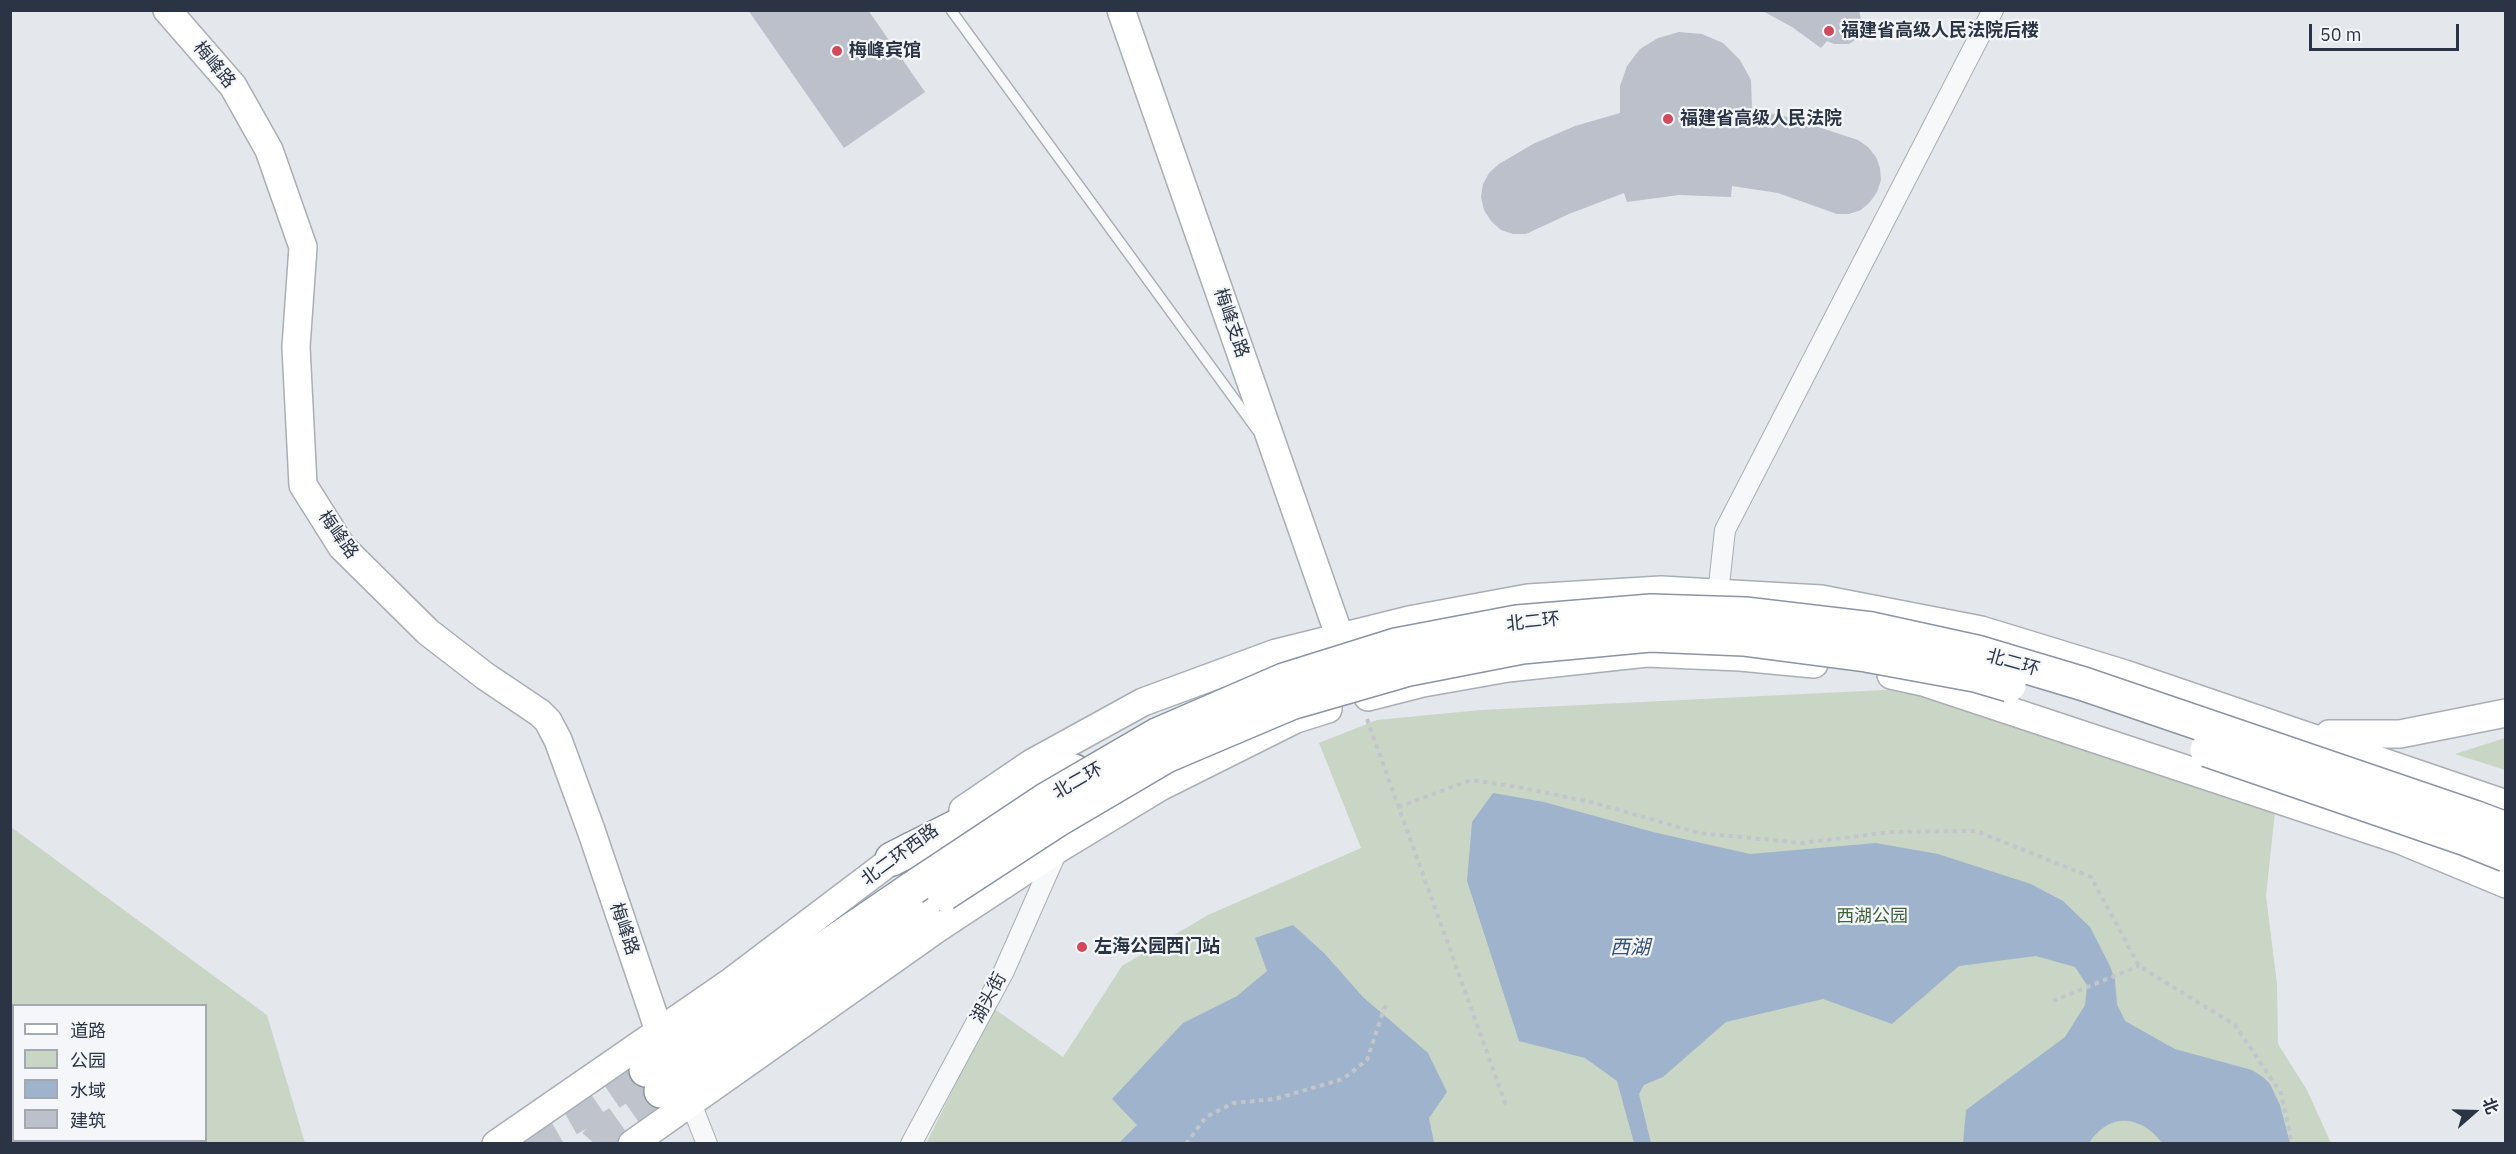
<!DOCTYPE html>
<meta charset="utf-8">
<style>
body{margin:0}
#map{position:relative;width:2516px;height:1154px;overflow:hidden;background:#e4e7ec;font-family:"IBM Plex Sans","Noto Sans SC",sans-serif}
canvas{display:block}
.frame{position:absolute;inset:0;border:12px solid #2b3445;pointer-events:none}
.legend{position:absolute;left:12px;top:1004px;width:195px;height:138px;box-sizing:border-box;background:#f4f6f9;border:2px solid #a4a8b1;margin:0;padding:8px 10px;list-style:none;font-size:18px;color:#2b3445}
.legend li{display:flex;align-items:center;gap:12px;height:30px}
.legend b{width:30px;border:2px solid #a4a8b1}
.north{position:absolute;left:2444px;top:1082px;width:60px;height:60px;-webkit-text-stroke:4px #f4f6f9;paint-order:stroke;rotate:70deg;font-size:16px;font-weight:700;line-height:24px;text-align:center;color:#2b3445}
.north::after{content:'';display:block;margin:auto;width:21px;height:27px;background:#2b3445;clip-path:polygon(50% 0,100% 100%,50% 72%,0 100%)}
.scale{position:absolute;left:2309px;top:24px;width:150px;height:27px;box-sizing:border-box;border:3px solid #2b3445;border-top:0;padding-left:8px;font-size:18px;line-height:21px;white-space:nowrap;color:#2b3445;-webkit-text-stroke:4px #f4f6f9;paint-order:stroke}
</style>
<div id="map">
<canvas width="2516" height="1154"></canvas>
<div class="frame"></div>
<ul class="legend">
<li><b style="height:8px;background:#fff"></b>道路</li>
<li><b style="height:16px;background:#c9d6c5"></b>公园</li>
<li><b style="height:16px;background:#9fb4cc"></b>水域</li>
<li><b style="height:16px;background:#bbc0ca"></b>建筑</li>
</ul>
<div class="north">北</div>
<div class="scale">50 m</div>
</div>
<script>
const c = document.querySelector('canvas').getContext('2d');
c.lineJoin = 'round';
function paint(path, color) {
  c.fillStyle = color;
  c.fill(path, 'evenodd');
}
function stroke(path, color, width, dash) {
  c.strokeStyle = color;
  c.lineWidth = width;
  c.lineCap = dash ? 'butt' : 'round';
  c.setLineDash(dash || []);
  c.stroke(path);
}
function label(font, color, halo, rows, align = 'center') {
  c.font = font + ' "IBM Plex Sans","Noto Sans SC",sans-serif';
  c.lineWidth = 4.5;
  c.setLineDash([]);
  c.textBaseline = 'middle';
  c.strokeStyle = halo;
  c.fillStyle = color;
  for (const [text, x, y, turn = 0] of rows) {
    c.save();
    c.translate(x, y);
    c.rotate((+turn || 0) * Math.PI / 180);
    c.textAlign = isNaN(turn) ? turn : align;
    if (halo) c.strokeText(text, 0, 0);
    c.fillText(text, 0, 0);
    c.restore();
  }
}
const green = new Path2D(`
 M1904,689L2275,812L2266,896L2277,984L2278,1044L2307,1090L2331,1143L926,1144L993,1008L1063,1057L1122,966L1208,915L1361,848L1319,743L1377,720L1481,710Z
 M2505,738V770L2455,754Z
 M11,827L267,1015L305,1143H11ZM14,1006H206V1140H14Z`);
const water = new Path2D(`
 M1493,793L1544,802L1653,832L1750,854L1876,843L1938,854L2031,884L2063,901L2090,927L2110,966L2115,980L2117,1004L2125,1021L2175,1049L2252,1070L2264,1078L2270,1084L2280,1105L2290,1143H2162C2140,1114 2109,1113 2089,1143H1963L1966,1110L2065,1037L2085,1005L2087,985L2075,967L2036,956L1959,966L1892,1024L1823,999L1726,1022L1663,1077L1644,1085L1639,1094L1651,1143H1634L1617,1081L1585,1058L1519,1041L1467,881L1472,822Z
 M1293,925L1324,953L1363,997L1428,1053L1447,1092L1429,1118L1434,1143H1119L1137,1125L1112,1099L1183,1023L1237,996L1267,971L1255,938Z`);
const building = new Path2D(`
 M748,10H868L925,92L844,148Z
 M1761,10H1859L1863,27L1855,40L1849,44H1834L1827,41L1821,48L1792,27Z
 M1679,32L1702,34L1723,43L1740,60L1751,80L1752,109L1787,117L1858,140L1868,147L1876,157L1880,168L1881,180L1877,192L1870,202L1861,210L1849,214H1837L1778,193L1732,186L1731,197L1679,195L1627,202L1624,193L1569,214L1526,234H1513L1501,230L1491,221L1484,210L1481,197L1483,184L1489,173L1499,164L1533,144L1575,126L1620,113V86L1627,66L1640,49L1658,38Z`);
const highwayTunnel = new Path2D(`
 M526,1144L593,1106L646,1070
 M595,1144L608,1129L661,1091`);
const path = new Path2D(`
 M1367,719L1507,1108
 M1398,807L1471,780L1523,788L1591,802L1699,833L1802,843L1891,832L1976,831L2091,877L2139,966L2235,1025L2281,1093L2292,1144
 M2053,1001L2139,966
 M10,1120L14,1122
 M38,1144V1140
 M1186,1144L1206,1117L1233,1103L1275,1099L1343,1079L1367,1060L1384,1009L1389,1002`);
const lane = new Path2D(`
 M951,10L1257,430`);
const street = new Path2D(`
 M1718,594L1725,530L1993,10
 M690,1101L707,1144
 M911,1144L1004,971L1058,849`);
const secondary = new Path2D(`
 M167,10L233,86L269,150L303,247L296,347L303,485L342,547L428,632L485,676L540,713L548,721L558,740L591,830L659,1031
 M1121,10L1345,652
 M1891,675L1923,682L2400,840L2506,884
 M1368,697L1423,683L1508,668L1647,653L1740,657L1814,664
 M2329,734H2400L2506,713
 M963,810L1032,763L1143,702L1276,653L1409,620L1528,598L1661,590L1821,599L1981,630L2125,674L2506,804
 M496,1144L732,981L909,847
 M632,1144L938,928L1058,849L1160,787L1296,719L1328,709`);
const highway = new Path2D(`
 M892,859L1023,793L1074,771
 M646,1070L913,888
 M661,1091L923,908`);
const highwayBridge = new Path2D(`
 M2207,750L2466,839L2506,855
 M913,888L1047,799L1157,735L1284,680L1396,645L1517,622L1651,611L1745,614L1872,629L1977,652L2084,684L2474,817L2506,829
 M944,894L1059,819L1166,756L1291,703L1409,669L1522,647L1650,635L1743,639L1866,655L1975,675L2009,685`);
const markers = [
 [1829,31,6,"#d1495b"],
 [837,51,6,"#d1495b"],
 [1668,119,6,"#d1495b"],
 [1082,947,6,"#d1495b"]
];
const poiNames = [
 ["福建省高级人民法院后楼",1841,31],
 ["梅峰宾馆",849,51],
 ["福建省高级人民法院",1680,119],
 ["左海公园西门站",1094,947]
];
const streetNames = [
 ["梅峰路",214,65,50],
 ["梅峰支路",1231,323,71],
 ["梅峰路",338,535,54],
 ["北二环",1533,622,-6],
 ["北二环",2013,663,16],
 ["北二环",1078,781,-30],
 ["北二环西路",900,855,-36],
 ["梅峰路",624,929,71],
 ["湖头街",989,998,-62]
];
const parkNames = [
 ["西湖公园",1872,917]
];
const waterNames = [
 ["西湖",1630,948]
];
paint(green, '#c9d6c5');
paint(water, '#9fb4cc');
paint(building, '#bbc0ca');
stroke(highwayTunnel, '#bfc3cb', 33, [33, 16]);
stroke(lane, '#a9aeb7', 12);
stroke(street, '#a9aeb7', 22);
stroke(secondary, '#a9aeb7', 30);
stroke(highway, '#8b94a3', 36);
stroke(path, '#c2c5cb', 4, [4.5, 4.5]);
stroke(lane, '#f7f8fa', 9);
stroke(street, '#f7f8fa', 20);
stroke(secondary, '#fff', 27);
stroke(highway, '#fff', 33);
stroke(highwayBridge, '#8b94a3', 36, []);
stroke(highwayBridge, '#fff', 33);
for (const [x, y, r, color] of markers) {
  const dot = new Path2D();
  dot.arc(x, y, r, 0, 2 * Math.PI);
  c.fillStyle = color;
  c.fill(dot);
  stroke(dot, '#f4f6f9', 2);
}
label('bold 18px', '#2b3445', '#f4f6f9', poiNames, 'left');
label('18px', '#2b3445', '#f4f6f9', streetNames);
label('18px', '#3f6138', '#f4f6f9', parkNames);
label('italic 20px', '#34527a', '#f4f6f9', waterNames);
</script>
